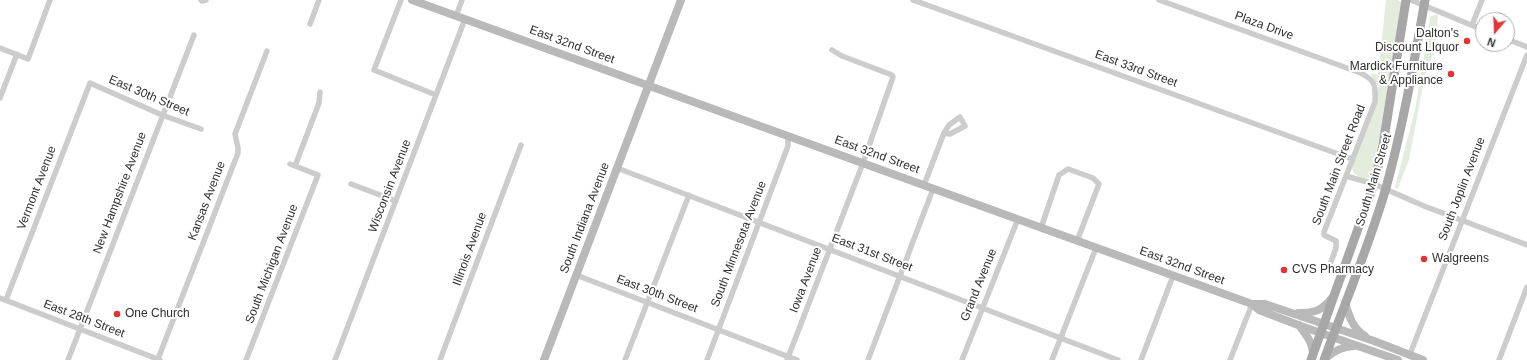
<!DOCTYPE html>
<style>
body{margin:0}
#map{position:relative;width:1527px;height:360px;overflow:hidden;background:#fff;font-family:Helvetica,sans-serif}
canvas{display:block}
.north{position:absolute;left:1475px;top:12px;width:40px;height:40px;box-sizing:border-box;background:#fff;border:1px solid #acacac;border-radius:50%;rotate:199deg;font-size:11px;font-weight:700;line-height:16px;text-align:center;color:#2f2f2f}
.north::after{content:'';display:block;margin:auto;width:14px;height:18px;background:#e33435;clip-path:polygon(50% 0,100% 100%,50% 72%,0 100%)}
</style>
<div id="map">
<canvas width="1527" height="360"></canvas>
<div class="north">N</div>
</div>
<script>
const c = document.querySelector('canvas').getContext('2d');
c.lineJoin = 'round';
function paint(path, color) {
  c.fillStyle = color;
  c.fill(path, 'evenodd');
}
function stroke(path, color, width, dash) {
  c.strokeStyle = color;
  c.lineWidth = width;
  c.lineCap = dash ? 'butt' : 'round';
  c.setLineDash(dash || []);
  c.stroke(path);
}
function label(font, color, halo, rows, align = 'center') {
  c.font = font + ' Helvetica,sans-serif';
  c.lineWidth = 4;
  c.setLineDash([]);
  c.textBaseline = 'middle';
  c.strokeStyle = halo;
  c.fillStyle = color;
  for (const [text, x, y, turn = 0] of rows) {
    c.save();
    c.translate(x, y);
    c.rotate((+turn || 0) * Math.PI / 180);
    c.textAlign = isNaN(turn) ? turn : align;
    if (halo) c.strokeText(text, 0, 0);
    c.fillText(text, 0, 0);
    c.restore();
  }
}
const green = new Path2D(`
 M1386,0H1398L1402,3L1382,135L1373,177C1365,181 1352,176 1352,167L1377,101L1378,86L1370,73L1378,75Z
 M1434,15H1438L1435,49L1425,75L1409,160L1397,190L1395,187L1415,110L1430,20V17Z`);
const street = new Path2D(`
 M201,0L202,1L206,0
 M401,0L374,70L436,95
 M913,0L1352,159
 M1159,0L1358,72C1375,79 1376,85 1375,102L1324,232V235L1336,241V248L1331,262
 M1411,0L1483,30
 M456,16L462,0
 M310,24L319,0
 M1472,25L1482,0
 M1507,39L1527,47
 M0,48L28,59L50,0
 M0,98L17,54
 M960,117L965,126L950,134L944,133L949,125Z
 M295,166L319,103L320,92
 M617,168L1118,360
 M1346,176L1374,184L1424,206L1527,245
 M351,184L396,201
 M924,185L944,133
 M1041,228L1059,175L1068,169L1093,178L1099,184L1077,241
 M576,275L797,360
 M0,298L160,360
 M6,300L90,83L162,115L201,129
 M1410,354L1527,55
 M158,359L238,153V148L235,134L267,51
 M68,360L194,35
 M246,360L318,175L290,164
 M335,360L465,19
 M440,360L521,145
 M625,360L689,195
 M707,360L788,146V136
 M787,360L863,163L893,77L892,75L842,56L832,50
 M868,360L933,189
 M962,360L1018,219
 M1052,360L1096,248
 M1141,360L1173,276
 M1230,360L1252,304
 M1499,360L1527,287`);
const secondary = new Path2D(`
 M412,0L1252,304L1259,310L1298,325L1398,360
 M1345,303C1349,316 1353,329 1365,336
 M1252,304H1265L1374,341L1423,360
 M1298,313C1314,313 1322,311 1332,298
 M1299,325C1306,335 1312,341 1313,353
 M1325,359C1333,351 1341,347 1353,346
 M544,360L681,0`);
const primary = new Path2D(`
 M1311,360L1374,184L1383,145L1406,0
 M1324,360C1345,303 1369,246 1386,188C1403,126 1414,63 1425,0`);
const markers = [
 [1467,41,4,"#e33435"],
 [1451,74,4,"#e33435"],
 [1424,259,4,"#e33435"],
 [1284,270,4,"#e33435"],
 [117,314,4,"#e33435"]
];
const streetNames = [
 ["Plaza Drive",1264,26,20],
 ["East 32nd Street",572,45,20],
 ["East 33rd Street",1136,69,20],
 ["East 30th Street",149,96,23],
 ["East 32nd Street",877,155,20],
 ["South Main Street Road",1339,165,-69],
 ["South Main Street",1374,180,-73],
 ["Wisconsin Avenue",390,186,-69],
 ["Vermont Avenue",37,188,-69],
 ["South Joplin Avenue",1462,189,-69],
 ["New Hampshire Avenue",120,193,-69],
 ["Kansas Avenue",207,201,-69],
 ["South Indiana Avenue",585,218,-69],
 ["South Minnesota Avenue",739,244,-69],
 ["Illinois Avenue",470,249,-70],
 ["East 31st Street",872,253,21],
 ["South Michigan Avenue",272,264,-69],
 ["East 32nd Street",1182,266,20],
 ["Iowa Avenue",806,280,-69],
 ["Grand Avenue",979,285,-68],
 ["East 30th Street",657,294,21],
 ["East 28th Street",84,319,21]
];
const poiNames = [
 ["Dalton's",1459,34,"right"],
 ["Discount LIquor",1459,48,"right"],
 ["Mardick Furniture",1443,67,"right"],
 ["& Appliance",1443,81,"right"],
 ["Walgreens",1432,259],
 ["CVS Pharmacy",1292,270],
 ["One Church",125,314]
];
paint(green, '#e4ecdd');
stroke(street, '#ccc', 5.5);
stroke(secondary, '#b9b9b9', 8);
stroke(primary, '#a7a7a7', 9);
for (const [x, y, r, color] of markers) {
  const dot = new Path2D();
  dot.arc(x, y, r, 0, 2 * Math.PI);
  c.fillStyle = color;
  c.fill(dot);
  stroke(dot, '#fff', 1.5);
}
label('12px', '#2f2f2f', '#fff', streetNames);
label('12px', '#2f2f2f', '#fff', poiNames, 'left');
</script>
